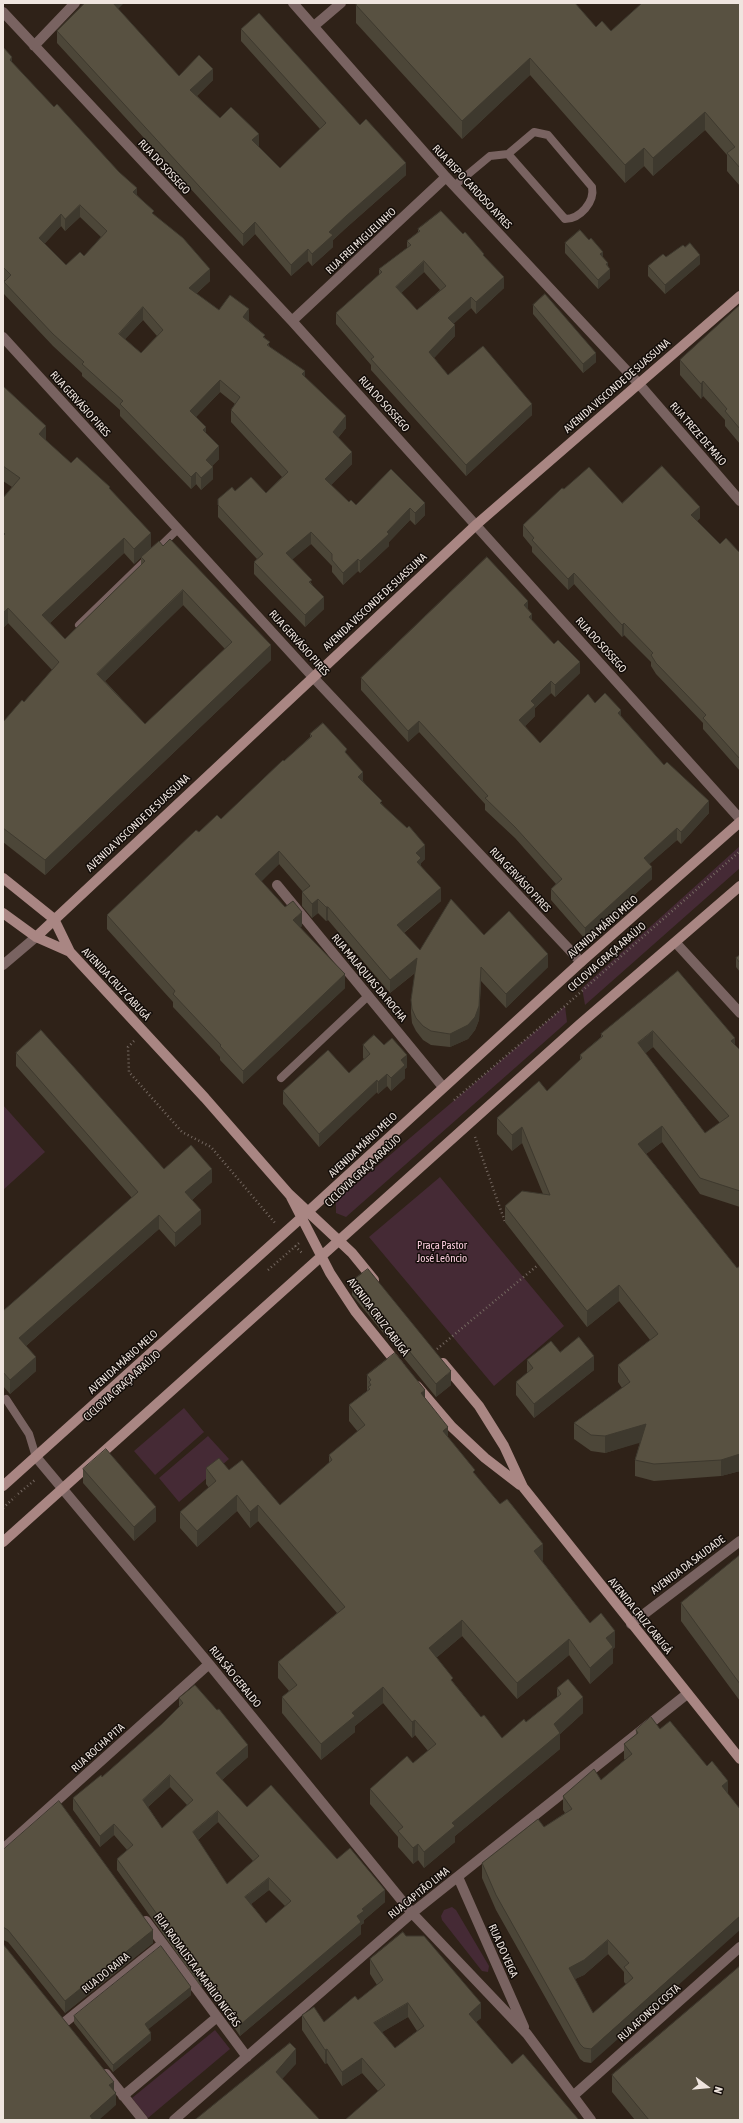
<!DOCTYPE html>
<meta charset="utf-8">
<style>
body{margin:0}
#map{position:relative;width:743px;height:2123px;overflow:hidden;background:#2f2218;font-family:"Asap Condensed",sans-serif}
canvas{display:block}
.frame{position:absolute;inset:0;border:4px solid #efe5df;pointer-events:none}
.north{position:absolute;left:687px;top:2067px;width:40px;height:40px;-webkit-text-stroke:3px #130d09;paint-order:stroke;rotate:106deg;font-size:11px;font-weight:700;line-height:16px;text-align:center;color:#efe5df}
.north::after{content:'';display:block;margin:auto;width:14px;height:18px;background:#efe5df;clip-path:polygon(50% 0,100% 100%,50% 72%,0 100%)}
</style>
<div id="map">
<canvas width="743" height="2123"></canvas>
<div class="frame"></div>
<div class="north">N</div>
</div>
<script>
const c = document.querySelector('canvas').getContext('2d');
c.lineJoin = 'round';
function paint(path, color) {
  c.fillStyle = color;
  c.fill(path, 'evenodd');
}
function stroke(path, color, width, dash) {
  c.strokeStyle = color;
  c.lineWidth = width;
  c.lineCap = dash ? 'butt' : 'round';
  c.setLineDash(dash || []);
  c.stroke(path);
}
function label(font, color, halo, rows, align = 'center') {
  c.font = font + ' "Asap Condensed",sans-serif';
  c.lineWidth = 3;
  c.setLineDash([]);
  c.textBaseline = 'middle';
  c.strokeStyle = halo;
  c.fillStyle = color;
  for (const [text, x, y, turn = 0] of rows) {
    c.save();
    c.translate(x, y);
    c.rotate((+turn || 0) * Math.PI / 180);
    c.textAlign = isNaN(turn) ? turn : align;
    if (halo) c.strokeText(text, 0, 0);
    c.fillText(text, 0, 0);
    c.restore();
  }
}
const green = new Path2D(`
 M740,846V868L585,1005L582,988Z
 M565,1006L567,1022L346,1217L336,1213V1201Z
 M3,1105L45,1152L3,1190Z
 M440,1177L564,1326L494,1386L369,1237Z
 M184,1408L204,1432L155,1475L134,1451Z
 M208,1436L229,1459L179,1502L159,1478Z
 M452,1907L456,1910L489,1966L488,1972L482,1971L442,1920L441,1916L444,1910Z
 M215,2030L230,2049L148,2118L132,2098Z`);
const path = new Path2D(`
 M134,1041L128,1047L129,1072L182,1132L211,1147L275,1223
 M454,1100L565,1006L740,851
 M475,1137L505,1222
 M295,1246L303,1254
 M268,1270L299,1243
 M437,1349L538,1265
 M18,1494L36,1479
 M3,1508L15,1497`);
const service = new Path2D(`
 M454,186L490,156L508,154L534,132L548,135L592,187C595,202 580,219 565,219L508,154
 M79,625L178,529
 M281,1078L368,996
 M6,1399L29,1434L36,1457`);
const minor = new Path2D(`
 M293,3L446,177L639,384L740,501
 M3,12L292,321L740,819
 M314,26L341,3
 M34,46L75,3
 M292,321L446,177
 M277,885L443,1087
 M676,943L740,1013
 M3,965L36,937
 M36,1457L209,1664L412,1913L527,2034L591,2120
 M3,1849L209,1664
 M458,1877L524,2027
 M146,1921L247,2057
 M65,2022L162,1944
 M106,2074L143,2120
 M123,2096L216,2018
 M573,2096L740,1947
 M174,2120L412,1913L687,1694`);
const tertiary = new Path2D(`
 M3,337L312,676L581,962
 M631,1624L740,1541`);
const secondary = new Path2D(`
 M3,878L54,919L70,952L205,1098L289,1194L352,1253L374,1280
 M3,913L36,937L70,952
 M36,937L477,524L740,296
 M291,1197L330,1273L355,1311L400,1367
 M443,1363L479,1406L504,1446L523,1487L740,1759
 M417,1386L452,1427L485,1458L520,1485
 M3,1486L301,1218L581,962L740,822
 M3,1542L579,1025L740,886`);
const wall = new Path2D(`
 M740,3V186L727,171V155L705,130L653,176L644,166L625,183L530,75L462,139L356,23V5L596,27L611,31Z
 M118,9L179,76L213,80L197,96L220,118L259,146H258L280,168L320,129L241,41V29L360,125L406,175L346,228L333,240V247L312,266L308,261L291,276L255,234L243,246L57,43V31Z
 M3,47L12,63L137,195L210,281L196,294L219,310L249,321L265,338L270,347L305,377L346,428L338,438L352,464L331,485L349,502L356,505L391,469L425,515L415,525L410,520L389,542V546L360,573L358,571L343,585L332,572V566L311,544L292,559L312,584L324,609L305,627L254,574V562L257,559L218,517V499L235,491L266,493L282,477L231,422V410L235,404L220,392L196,417L206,433L219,459L212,466L213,479L201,490L196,484L191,489L120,416V410L82,376V373L53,346L4,294V282L5,281L3,279ZM80,217L101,237L84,256L66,265L44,244L61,226L65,231ZM143,320L157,336L141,353L125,339Z
 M418,229L484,257L504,288L476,314L471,308L453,324L455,336L434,358L448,375L532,415L466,476L371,370V365L336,324V313L379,275V269L407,248V241L418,232ZM424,272L440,290L417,310L401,293Z
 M565,243L603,257L608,266L610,278L598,289L565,253Z
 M700,264L665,294L648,276V266Z
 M533,305L596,362L583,373L533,314Z
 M740,305V444L725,426V420L703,396L701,399L680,375V360Z
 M3,386L46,441L71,463L110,490L151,548L134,564L124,553L50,623L65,639L141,565V557L271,660L45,875L3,842V720L4,721L24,702L52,670L8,623L3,628V498L12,487L3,481ZM183,605L225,649L145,724L105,681Z
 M564,489L622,503L700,518L697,521L720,544L740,553V771L703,729V723L656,674L651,666V662L624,635L622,637L574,584L568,590L532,552V547L523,536V525Z
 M528,609L532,621L580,673L555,697L551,693L535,708V716L525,726L540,743L595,703L621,716L664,765L709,813L681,844L677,840L649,864L652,879L585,939L551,900V889L556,884L515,838L485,810V804L419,732L408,742L361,690V678Z
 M310,734L347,755L363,781L382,804L425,859L421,863V866L441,901L404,933L420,950L484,935L548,967L506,1008L481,981L479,1020L475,1030L468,1039L450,1047L431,1045L423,1040L416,1031L412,1023L411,1013V1000L415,973L390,993L328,920L326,921L318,913L312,918L302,906V892H303L279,864L261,881L302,926L300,927L345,988L243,1084L220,1060V1057L173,1007V1002L107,929V915L199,832L221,819L310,737Z
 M740,955V972L736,967V958Z
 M678,971L735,1045L740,1050V1207L700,1194L662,1142L646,1154L737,1268L740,1266V1471L721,1476L654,1481L635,1476V1460L640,1442L605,1453L591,1451L574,1439V1423L622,1388L618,1382V1365L650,1340L619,1301L587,1327L505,1222V1206L543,1194L522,1143L512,1151L497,1134V1118L547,1091L580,1060V1055L601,1037V1034ZM653,1047L720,1123L705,1133L645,1053Z
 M363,1045H384L407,1067L405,1069V1078L391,1091L387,1086L378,1094L377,1092L319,1147L283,1104V1091L349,1073L364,1059L363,1058Z
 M16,1053L164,1169L212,1182L192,1200L201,1224L175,1247L159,1229L26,1346L36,1371L10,1394L3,1386V1311L132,1198L16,1066Z
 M352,1281L451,1385L436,1397L352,1295Z
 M560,1352L594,1370L534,1418L516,1395V1382L527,1373V1360Z
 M367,1375L425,1398L448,1438L475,1474L543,1560L542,1561L590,1623L615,1647L613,1649V1663L590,1684L569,1655L517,1699L462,1636L436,1658L453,1682L481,1717L502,1738L526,1722L557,1697V1688L583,1713L560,1734V1749L455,1836V1842L424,1868L418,1860L413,1864L398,1847V1837L370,1804V1789L413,1763L428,1751L415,1735L412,1738L383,1703L355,1726V1732L321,1760L282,1713V1697L289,1691L278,1678V1662L337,1613L258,1521L250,1528L237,1511L197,1547L180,1528V1512L209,1488L206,1484V1468L229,1470L280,1505L329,1463V1455L358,1432L349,1421V1405L367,1391Z
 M83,1469L156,1521L134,1541L83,1483Z
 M740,1555V1701L681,1621V1603Z
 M179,1698L248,1757L222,1780L247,1807L337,1859L385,1902L364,1920V1923L361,1925V1934L240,2036L204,1984L201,1987L117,1870V1859L127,1850L114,1835L100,1847L73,1810V1798L102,1777L162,1724L179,1707ZM170,1787L187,1805L162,1828L148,1807ZM218,1822L253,1861L227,1884L198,1840ZM269,1890L285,1906L266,1923L251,1904Z
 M660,1729L707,1766L728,1781L591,2063L584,2062L580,2059L496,1910L482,1878V1863L544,1827L565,1813L563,1810V1796L601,1780L625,1760L624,1759V1744L636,1734V1730ZM608,1954L624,1972V1982L626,1984L593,2013L575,1979L584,1975Z
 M3,1850L153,1943L65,2013L8,1942L3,1940Z
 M406,1936L481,2018L476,2022L512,2064L378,2091L362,2073L342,2086L327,2063L325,2064L302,2030V2015L324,2022L358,2000L377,1985L370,1974V1959ZM408,2017L417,2031L395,2048L382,2032Z
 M191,1995L148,2029L151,2040L113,2072L74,2023V2016Z
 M612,2075L740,2120H635L612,2092Z`);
const shadedWall = new Path2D(`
 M113,3H124L112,15Z
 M12,57V69L10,60Z
 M530,58V75L462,139V121Z
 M213,69V80L190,102V90Z
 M705,112V130L653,176V158Z
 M259,134V146L252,152V140Z
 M644,148V166L625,183V165Z
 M406,163V175L346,228L333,240V247L312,266V254L329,232L346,216Z
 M137,188V200L133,192Z
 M80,205V217L65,231V219Z
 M61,214V226L39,250V238Z
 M255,222V234L243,246V234Z
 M308,249V261L291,276V265Z
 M603,252V261L600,254Z
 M700,255V264L665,294V285Z
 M424,261V272L396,298V287Z
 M608,263V271L610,269V278L598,289V280L606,264Z
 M210,269V281L189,300V288Z
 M504,277V288L476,314V302Z
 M471,297V308L448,329V318Z
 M143,307V320L119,346V334Z
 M249,309V321L243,329V317Z
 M455,325V336L429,363V352Z
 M596,353V362L583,373V364Z
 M305,371V383L302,374Z
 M220,380V392L190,423V411Z
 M703,381V396L701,399V384Z
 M532,404V415L466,476V465Z
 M346,416V428L333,444V432Z
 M46,426V441L39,449V434Z
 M206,427V439L203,430Z
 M219,446V459L206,472V460Z
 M352,452V464L325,491V479Z
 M213,467V479L201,490V478Z
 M196,472V484L191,489V477Z
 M425,503V515L415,525V513Z
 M700,507V518L691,526V515Z
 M410,508V520L389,542V546L360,573V561L387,532Z
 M311,532V544L286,565V553Z
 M151,533V548L134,564V549Z
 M124,538V553L42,630V615Z
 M358,559V571L343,585V573Z
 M574,573V584L568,590V579Z
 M183,590V605L97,689V674Z
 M324,597V609L305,627V615Z
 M528,601V612L524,605Z
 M8,608V623L3,628V613Z
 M532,614V626L529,617Z
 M624,623V635L622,637V625Z
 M271,645V660L45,875V860Z
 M580,662V673L555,697V685Z
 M551,681V693L535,708V716L519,732V720L531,701Z
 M621,710V722L618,713Z
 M419,721V732L408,742V731Z
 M363,772V785L358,777Z
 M709,801V813L681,844V832Z
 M677,828V840L644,869V858Z
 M425,845V859L421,863V871L417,875L416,853Z
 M279,851V864L255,888V874Z
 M652,867V879L585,939V928Z
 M441,888V901L397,938V925Z
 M318,899V913L312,918V904Z
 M326,907H328V920L326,921Z
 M302,912V926L293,933V920Z
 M548,954V967L506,1008V994Z
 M417,958V971L390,993V980Z
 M481,967V981L479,1020L475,1030L468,1039L450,1047V1034Z
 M345,974V988L243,1084V1071Z
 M653,1031V1047L638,1060V1043Z
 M735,1038V1055L731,1041Z
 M407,1055V1067L405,1069V1078L391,1091V1078L401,1060Z
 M387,1074V1086L378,1094V1082Z
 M377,1080V1092L319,1147V1134Z
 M662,1126V1142L638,1160V1144Z
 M522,1127V1143L512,1151V1135Z
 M212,1169V1182L185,1206V1192Z
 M201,1210V1224L175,1247V1233Z
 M159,1215V1229L19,1352V1338Z
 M619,1285V1301L587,1327V1311Z
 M594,1356V1370L534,1418V1404Z
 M36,1357V1371L10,1394V1380Z
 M451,1371V1385L436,1397V1384Z
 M425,1390V1405L421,1393Z
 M646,1424V1441L605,1453V1436Z
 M448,1427V1443L443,1431Z
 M740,1454V1471L721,1476V1460Z
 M237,1495V1511L197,1547V1531Z
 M258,1505V1521L250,1528V1512Z
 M156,1507V1521L134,1541V1527Z
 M543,1544V1560L534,1567V1551Z
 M462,1620V1636L429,1664V1648Z
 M615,1631V1647L613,1649V1663L590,1684V1668L606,1638Z
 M569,1639V1655L517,1699V1683Z
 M383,1687V1703L355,1726V1732L321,1760V1744L352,1713Z
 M583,1697V1713L560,1734V1749L455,1836V1842L424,1868V1852L452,1823L554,1724Z
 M415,1720V1735L412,1738V1722Z
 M248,1745V1757L216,1785V1773Z
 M170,1775V1787L143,1811V1800Z
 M728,1781V1795L722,1786Z
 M218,1811V1822L193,1844V1832Z
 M114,1824V1835L100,1847V1836Z
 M418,1844V1860L413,1864V1848Z
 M269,1878V1890L245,1909V1897Z
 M385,1890V1902L364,1920V1923L361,1925V1934L240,2036V2025L357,1916L362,1909Z
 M740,1916V1930L591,2063V2049Z
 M153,1930V1943L65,2013V2001Z
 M608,1940V1954L584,1975L569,1982V1968Z
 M204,1973V1984L201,1987V1975Z
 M191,1987V1995L145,2032V2024Z
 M408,2003V2017L374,2037V2023Z
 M481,2003V2018L469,2028V2014Z
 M151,2033V2040L113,2072V2065Z
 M296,2049V2064L276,2086V2072Z
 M327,2049V2063L325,2064V2050Z
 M362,2058V2073L342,2086V2072Z
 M114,2082V2094L109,2085Z
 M116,2093V2105L99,2120H90V2116Z`);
const building = new Path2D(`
 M85,3H113L179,76L199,55L213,69L190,90L220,118L231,107L259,134L252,140L280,168L326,123L241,29L259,13L360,125L366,119L406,163L346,216L329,232L333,235L312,254L308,249L291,265L255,222L243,234L57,31Z
 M358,3H575L596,27L602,21L611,31L642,3H740V168L727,153L735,147L705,112L653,158L644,148L625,165L530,58L462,121L356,5Z
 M3,47L12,57L10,60L54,107L57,104L119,172L137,188L133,192L154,211L152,213L183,238L210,269L189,288L219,310L230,295L249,309L243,317L265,335L263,337L270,342L267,345L305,371L302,374L346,416L333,432L352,452L325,479L349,502L351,500L356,505L391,469L425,503L415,513L410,508L387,532L389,534L360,561L358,559L343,573L332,560V554L311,532L286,553L312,580L309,582L324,597L305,615L254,562L263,554L218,505V499L232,487L235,491L251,477L266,493L288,472L231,410L240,397L220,380L190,411L206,427L203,430L219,446L206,460L213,467L201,478L196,472L191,477L120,404L123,401L82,364L84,362L53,334L4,282L11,275L3,267ZM80,205L107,231L84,256L80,252L66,265L39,238L61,214L65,219ZM143,307L163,330L141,353L119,334Z
 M441,211L463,234L465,232L484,254L483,255L504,277L476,302L471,297L448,318L455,325L429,352L448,375L483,346L532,404L466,465L371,359L374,357L336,313L382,272L379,269L411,245L407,241L420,231L418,229ZM424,261L446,286L417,310L396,287Z
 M580,230L589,240L591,238L603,252L600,254L608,263L606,264L610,269L598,280L565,243Z
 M690,243L700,255L665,285L648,266L663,254L666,257L683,245L685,247Z
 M545,294L596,353L583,364L533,305Z
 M740,305V429L725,411L727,409L703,381L701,384L680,360Z
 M3,386L46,426L39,434L71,463L77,457L110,487L109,488L151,533L134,549L124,538L42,615L65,639L145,561L141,557L159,541L163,546L170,539L271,645L45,860L3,828V720L4,721L22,700L24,702L59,662L8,608L3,613V536L5,534L3,532V498L20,478L3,466ZM183,590L232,642L145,724L97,674Z
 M662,466L700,507L691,515L720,544L726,538L740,553V759L703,718L706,715L656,663L651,655L653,653L624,623L622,625L574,573L568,579L532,540L534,538L523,525L562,488L564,489L589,467L622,503Z
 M487,557L528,601L524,605L532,614L529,617L554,644L558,640L580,662L555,685L551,681L531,701L535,705L519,720L540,743L588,694L595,703L605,693L621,710L618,713L664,765L667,762L709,801L681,832L677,828L644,858L652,867L585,928L551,889L562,879L515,827L485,798L488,796L419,721L408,731L361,678Z
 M323,723L347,749L345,752L363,772L358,777L382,801L380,803L407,828L409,826L425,845L416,853L421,858L417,862L441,888L397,925L420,950L451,899L484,935L509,911L548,954L506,994L481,967L479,1006L475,1017L468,1025L450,1034L431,1031L423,1026L416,1018L412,1009L411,1000L417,958L390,980L328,907H326L318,899L312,904L302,892L310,886L279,851L255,874L285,907L293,901L302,912L293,920L345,974L243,1071L220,1046L221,1045L173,994L175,991L107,915L196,830L199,832L217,815L221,819L283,760L284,761L312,736L310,734Z
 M740,955V963L736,958Z
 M678,971L735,1038L731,1041L740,1050V1191L700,1178L662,1126L638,1144L737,1268L740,1266V1454L721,1460L654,1464L635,1460L646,1424L605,1436L591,1435L574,1423L630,1382L618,1365L658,1334L619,1285L587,1311L505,1206L522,1191L550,1195L522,1127L512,1135L497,1118L539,1081L547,1091L582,1058L580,1055L603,1036L601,1034ZM653,1031L729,1116L705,1133L638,1043Z
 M41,1030L164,1169L191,1145L212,1169L185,1192L201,1210L175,1233L159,1215L19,1338L36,1357L10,1380L3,1372V1311L138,1192L16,1053Z
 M374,1035L384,1045L392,1038L407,1055L401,1060L405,1065L391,1078L387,1074L378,1082L377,1080L319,1134L283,1091L328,1050L349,1073L370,1054L363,1045Z
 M368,1269L451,1371L436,1384L352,1281Z
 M579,1337L594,1356L534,1404L516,1382L533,1368L527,1360L551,1341L560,1352Z
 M395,1353L425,1390L421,1393L448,1427L443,1431L475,1470L473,1472L500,1504L507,1499L543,1544L534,1551L590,1623L601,1613L615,1631L606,1638L613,1647L590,1668L569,1639L517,1683L462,1620L429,1648L453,1678L451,1680L481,1717L484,1715L502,1738L524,1719L526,1722L561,1694L557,1688L568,1679L583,1697L554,1724L560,1733L452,1823L455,1826L424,1852L418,1844L413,1848L398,1831L403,1827L370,1789L407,1756L413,1763L436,1744L415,1720L412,1722L383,1687L352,1713L355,1716L321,1744L282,1697L297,1685L278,1662L345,1607L258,1505L250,1512L237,1495L197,1531L180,1512L216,1481L206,1468L219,1458L229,1470L242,1460L280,1505L332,1460L329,1455L365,1425L349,1405L370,1389L368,1387L371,1385L369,1382L371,1380L367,1375Z
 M106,1449L156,1507L134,1527L83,1469Z
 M740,1555V1684L681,1603Z
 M195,1685L217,1710L219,1709L248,1745L216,1773L247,1807L271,1785L337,1859L350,1848L385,1890L362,1909L364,1911L357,1916L361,1922L240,2025L204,1973L201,1975L117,1859L133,1845L114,1824L100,1836L73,1798L101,1775L102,1777L162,1724L183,1703L179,1698ZM170,1775L193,1800L162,1828L143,1800ZM218,1811L259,1856L227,1884L193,1832ZM269,1878L291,1901L266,1923L245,1897Z
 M651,1717L660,1729L670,1721L707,1766L712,1761L728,1781L722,1786L740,1809V1916L591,2049L584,2048L580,2044L496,1895L482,1863L538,1819L544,1827L572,1809L563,1796L594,1769L601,1780L632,1754L624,1744L638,1733L636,1730ZM608,1940L629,1963L624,1967L633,1978L593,2013L569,1968L584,1960Z
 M59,1801L153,1930L65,2001L8,1930L3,1927V1850Z
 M403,1932L406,1936H424L481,2003L469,2014L512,2064L523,2054L579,2120H345L385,2085L362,2058L342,2072L327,2049L325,2050L302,2015L314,2007L324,2022L355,1996L358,2000L383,1980L370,1959ZM408,2003L424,2026L395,2048L374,2023Z
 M3,1944L114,2082L109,2085L116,2093L90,2116L93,2120H3Z
 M161,1946L191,1987L145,2024L151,2033L113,2065L74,2016Z
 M740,1966V2120H649L612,2075Z
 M290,2043L296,2049L276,2072L320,2120H195Z`);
const streetNames = [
 ["RUA DO SOSSEGO",164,167,47],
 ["RUA BISPO CARDOSO AYRES",472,187,47],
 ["RUA FREI MIGUELINHO",361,241,-43],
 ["AVENIDA VISCONDE DE SUASSUNA",617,386,-41],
 ["RUA GERVÁSIO PIRES",80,404,48],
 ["RUA DO SOSSEGO",384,404,48],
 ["RUA TREZE DE MAIO",698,434,49],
 ["AVENIDA VISCONDE DE SUASSUNA",375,602,-43],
 ["RUA GERVÁSIO PIRES",299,643,48],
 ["RUA DO SOSSEGO",601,645,48],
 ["AVENIDA VISCONDE DE SUASSUNA",138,823,-43],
 ["RUA GERVÁSIO PIRES",520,880,47],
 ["AVENIDA MÁRIO MELO",603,927,-41],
 ["CICLOVIA GRAÇA ARAÚJO",607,957,-41],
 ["RUA MALAQUIAS DA ROCHA",369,978,50],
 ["AVENIDA CRUZ CABUGÁ",116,984,47],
 ["AVENIDA MÁRIO MELO",363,1145,-43],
 ["CICLOVIA GRAÇA ARAÚJO",363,1171,-43],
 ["AVENIDA CRUZ CABUGÁ",378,1317,53],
 ["AVENIDA MÁRIO MELO",123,1362,-42],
 ["CICLOVIA GRAÇA ARAÚJO",122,1386,-42],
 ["AVENIDA DA SAUDADE",688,1565,-37],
 ["AVENIDA CRUZ CABUGÁ",640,1616,51],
 ["RUA SÃO GERALDO",235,1677,51],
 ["RUA ROCHA PITA",98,1748,-42],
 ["RUA CAPITÃO LIMA",419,1893,-39],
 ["RUA DO VEIGA",503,1951,66],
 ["RUA RADIALISTA AMARÍLIO NICÉAS",197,1970,54],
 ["RUA DO RAIRA",106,1973,-39],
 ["RUA AFONSO COSTA",649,2013,-42]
];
const parkNames = [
 ["Praça Pastor",442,1246],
 ["José Leôncio",442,1259]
];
paint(green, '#452a35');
stroke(path, '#746860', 2.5, [1, 3]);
stroke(service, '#796361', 8);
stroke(minor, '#796361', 10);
stroke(tertiary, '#796361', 10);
stroke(secondary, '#a98683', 10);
paint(wall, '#4c4638');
paint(shadedWall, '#3e392e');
paint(building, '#585141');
stroke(building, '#3e392e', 1);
label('11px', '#efe5df', '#130d09', streetNames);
label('11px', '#faccdd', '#130d09', parkNames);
</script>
